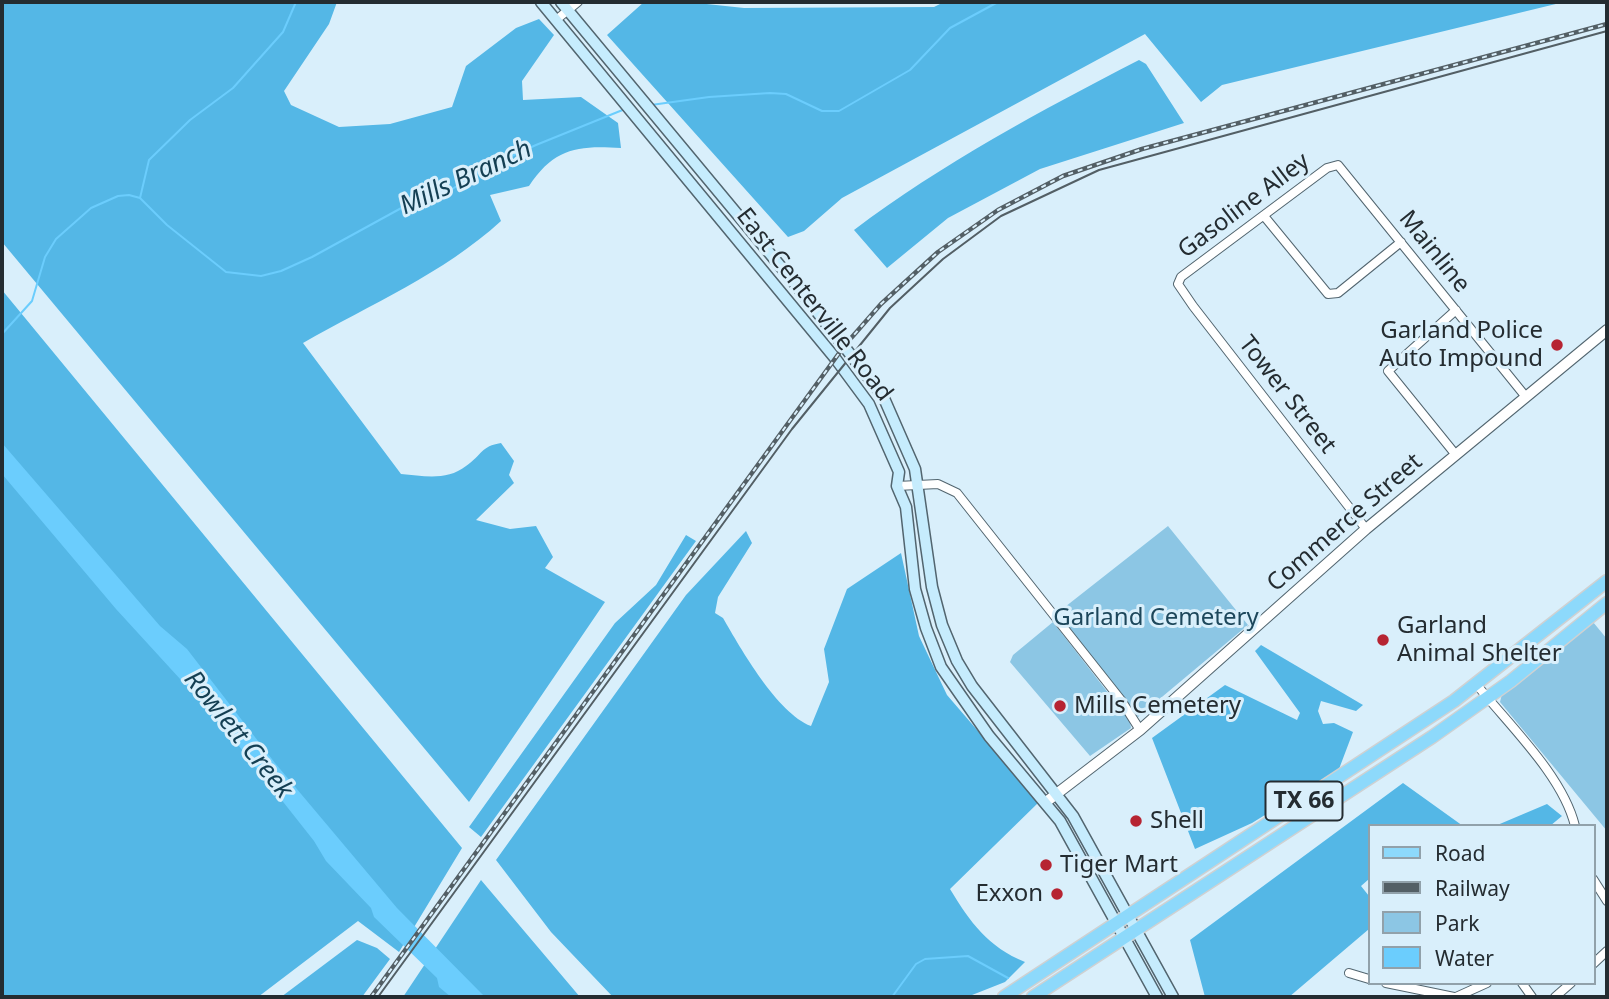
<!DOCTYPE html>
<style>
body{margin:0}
#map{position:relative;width:1609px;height:999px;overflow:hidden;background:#d9effb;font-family:"Noto Sans",sans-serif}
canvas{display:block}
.frame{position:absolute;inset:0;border:4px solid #242c31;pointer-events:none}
.legend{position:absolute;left:1368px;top:824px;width:228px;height:161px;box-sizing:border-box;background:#d9effb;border:2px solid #91a1aa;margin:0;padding:9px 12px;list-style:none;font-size:21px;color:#242c31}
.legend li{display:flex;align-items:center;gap:14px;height:35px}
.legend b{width:35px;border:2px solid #91a1aa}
</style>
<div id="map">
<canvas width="1609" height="999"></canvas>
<div class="frame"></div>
<ul class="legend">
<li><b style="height:9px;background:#8dd9fb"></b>Road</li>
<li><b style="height:9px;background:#535f65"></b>Railway</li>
<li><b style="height:19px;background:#8cc6e4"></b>Park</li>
<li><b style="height:19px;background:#6bcdfd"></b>Water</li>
</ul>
</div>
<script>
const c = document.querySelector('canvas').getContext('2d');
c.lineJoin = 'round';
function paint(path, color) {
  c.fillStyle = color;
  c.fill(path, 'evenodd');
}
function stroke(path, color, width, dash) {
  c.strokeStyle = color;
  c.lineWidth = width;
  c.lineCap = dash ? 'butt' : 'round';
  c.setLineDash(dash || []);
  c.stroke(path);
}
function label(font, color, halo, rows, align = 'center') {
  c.font = font + ' "Noto Sans",sans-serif';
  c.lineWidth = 6;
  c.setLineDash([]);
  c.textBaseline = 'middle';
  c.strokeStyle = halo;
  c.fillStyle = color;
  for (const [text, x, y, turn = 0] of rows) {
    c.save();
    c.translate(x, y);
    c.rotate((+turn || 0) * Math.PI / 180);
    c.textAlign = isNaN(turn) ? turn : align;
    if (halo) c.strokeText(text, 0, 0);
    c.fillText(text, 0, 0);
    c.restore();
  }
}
const green = new Path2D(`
 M1168,526L1248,625L1138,717L1056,614Z
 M1053,622L1130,721L1131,728L1090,756L1010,662L1013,655Z
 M1593,622L1607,639V831L1500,702L1502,694Z`);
const forest = new Path2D(`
 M2,2H337L329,24L284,91L291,105L339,127L390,124L452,107L466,66L516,28L539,19L554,35L522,81L523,100L581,97L618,123L621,148C578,145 554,148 529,186L490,195L501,221C443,274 371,304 303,343L401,474C424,476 447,481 466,466C482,455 481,446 501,443L514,461L509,475L514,483L476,520L510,529L536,526L553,557L545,568L605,602L469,802L2,242Z
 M644,2H688L744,8L934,7L944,2H1564L1222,85L1201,102L1145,34L842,198L804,231L788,237L607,35Z
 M1139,60L1146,64L1184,123L1040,169L948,218L887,268L854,230C943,163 1040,111 1139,60Z
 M2,290L462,848L399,952L358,921L258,997H2Z
 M746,531L752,543L718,597L715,613L723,618C741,649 777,713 811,726L829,682L824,649L847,589L901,553L919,636L947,695L1039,802L950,889C970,922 988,947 1025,962L1005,982L967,997H613L551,932L496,860L686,595Z
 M686,535L696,541L481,837L469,827L615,623L656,585Z
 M1261,645L1363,705L1356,711L1321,701L1318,711L1323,724L1334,723L1353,732L1339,769L1252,823L1195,849L1152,738L1225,685L1297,720L1300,713L1255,651Z
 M1403,783L1463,826H1369V879L1361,886L1369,896V929L1289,997H1205L1190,940Z
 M1547,804L1562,816L1550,826H1495Z
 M481,880L580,997H403Z
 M357,940L377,948L390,959L362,997H281Z`);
const water = new Path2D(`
 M2,443L160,626L187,649L275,763L397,908L485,997H451L439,987L437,978L374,917L371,908L326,861L314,841L224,727L116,609L2,474Z`);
const stream = new Path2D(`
 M651,105L709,97L770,93L786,94L822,111H839L910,70L950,28L998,2
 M140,198L149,160L190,120L233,88L283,32L296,2
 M2,334L32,301L45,257L56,239L91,208L118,196L129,195L140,198L167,225L226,272L261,276L281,271L312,257L405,206L449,191L487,167L536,145L625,109
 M892,997L916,964L925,959L968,956L1008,978`);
const minor = new Path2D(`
 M556,20L578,2
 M1264,216L1328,294L1338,293L1401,242
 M1456,455L1388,371L1456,310
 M897,486L938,484L957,493L1121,700L1140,730
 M1366,529L1193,306L1178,284L1181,277L1327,168L1338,165L1526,397
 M1477,685C1509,725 1563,776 1575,826
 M1593,879L1607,901
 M1593,964L1607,951
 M1349,973L1369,979
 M1386,983L1454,997
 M1522,983L1532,997
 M1456,997L1487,983
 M1555,997L1571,983`);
const tertiary = new Path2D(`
 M1046,802L1140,730L1366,529L1607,330`);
const secondary = new Path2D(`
 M541,2L835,358L869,404L899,472L897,486L906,507L915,589L926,628L941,667L989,736L1060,821L1157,997
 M561,2L796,285L883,396L915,469L932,587L942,625L957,661L972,686L1073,816L1173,997`);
const primary = new Path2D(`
 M1004,997L1454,701L1607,581
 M1033,997L1432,737L1511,681L1607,603`);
const tram = new Path2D(`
 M378,997L792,429L890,308L943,259L1001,216L1099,170L1607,31`);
const rail = new Path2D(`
 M371,997L845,345L881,304L938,252L998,210L1063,176L1142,149L1607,24`);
const markers = [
 [1557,345,7,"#b62432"],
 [1383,640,7,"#b62432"],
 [1060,706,7,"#b62432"],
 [1136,821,7,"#b62432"],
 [1046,865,7,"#b62432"],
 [1057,894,7,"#b62432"]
];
const shields = [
 [1304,801,77]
];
const shieldNames = [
 ["TX 66",1304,801]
];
const streetNames = [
 ["Gasoline Alley",1244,206,-37],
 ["Mainline",1434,252,51],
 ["East Centerville Road",814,305,52],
 ["Tower Street",1287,395,52],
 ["Commerce Street",1345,523,-41]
];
const poiNames = [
 ["Garland Police",1543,331,"right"],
 ["Auto Impound",1543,359,"right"],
 ["Garland",1397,626],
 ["Animal Shelter",1397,654],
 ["Mills Cemetery",1074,706],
 ["Shell",1150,821],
 ["Tiger Mart",1060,865],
 ["Exxon",1043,894,"right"]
];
const parkNames = [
 ["Garland Cemetery",1156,618]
];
const waterNames = [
 ["Mills Branch",466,178,-25],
 ["Rowlett Creek",238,735,51]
];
paint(green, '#8cc6e4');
paint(forest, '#54b7e6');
paint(water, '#6bcdfd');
stroke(stream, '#6bcdfd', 2);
stroke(minor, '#52656f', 10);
stroke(tertiary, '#52656f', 12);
stroke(secondary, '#52656f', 13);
stroke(primary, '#cfd1d2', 15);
stroke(minor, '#fff', 8);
stroke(tertiary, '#fff', 10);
stroke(secondary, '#c6ecfd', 10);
stroke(primary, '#8dd9fb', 12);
stroke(tram, '#535f65', 2);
stroke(rail, '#535f65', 4.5);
stroke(rail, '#d9effb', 2, [5]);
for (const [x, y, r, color] of markers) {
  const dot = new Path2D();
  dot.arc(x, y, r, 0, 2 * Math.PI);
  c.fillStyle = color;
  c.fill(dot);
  stroke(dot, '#d9effb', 2.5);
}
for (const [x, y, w] of shields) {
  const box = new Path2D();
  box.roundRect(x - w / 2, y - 19.5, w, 39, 5);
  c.fillStyle = '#d9effb';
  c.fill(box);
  stroke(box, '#242c31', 2);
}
label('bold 23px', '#242c31', null, shieldNames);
label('24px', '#242c31', '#d9effb', streetNames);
label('24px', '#242c31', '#d9effb', poiNames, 'left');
label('24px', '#1d475b', '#d9effb', parkNames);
label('italic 26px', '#143f53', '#d9effb', waterNames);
</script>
